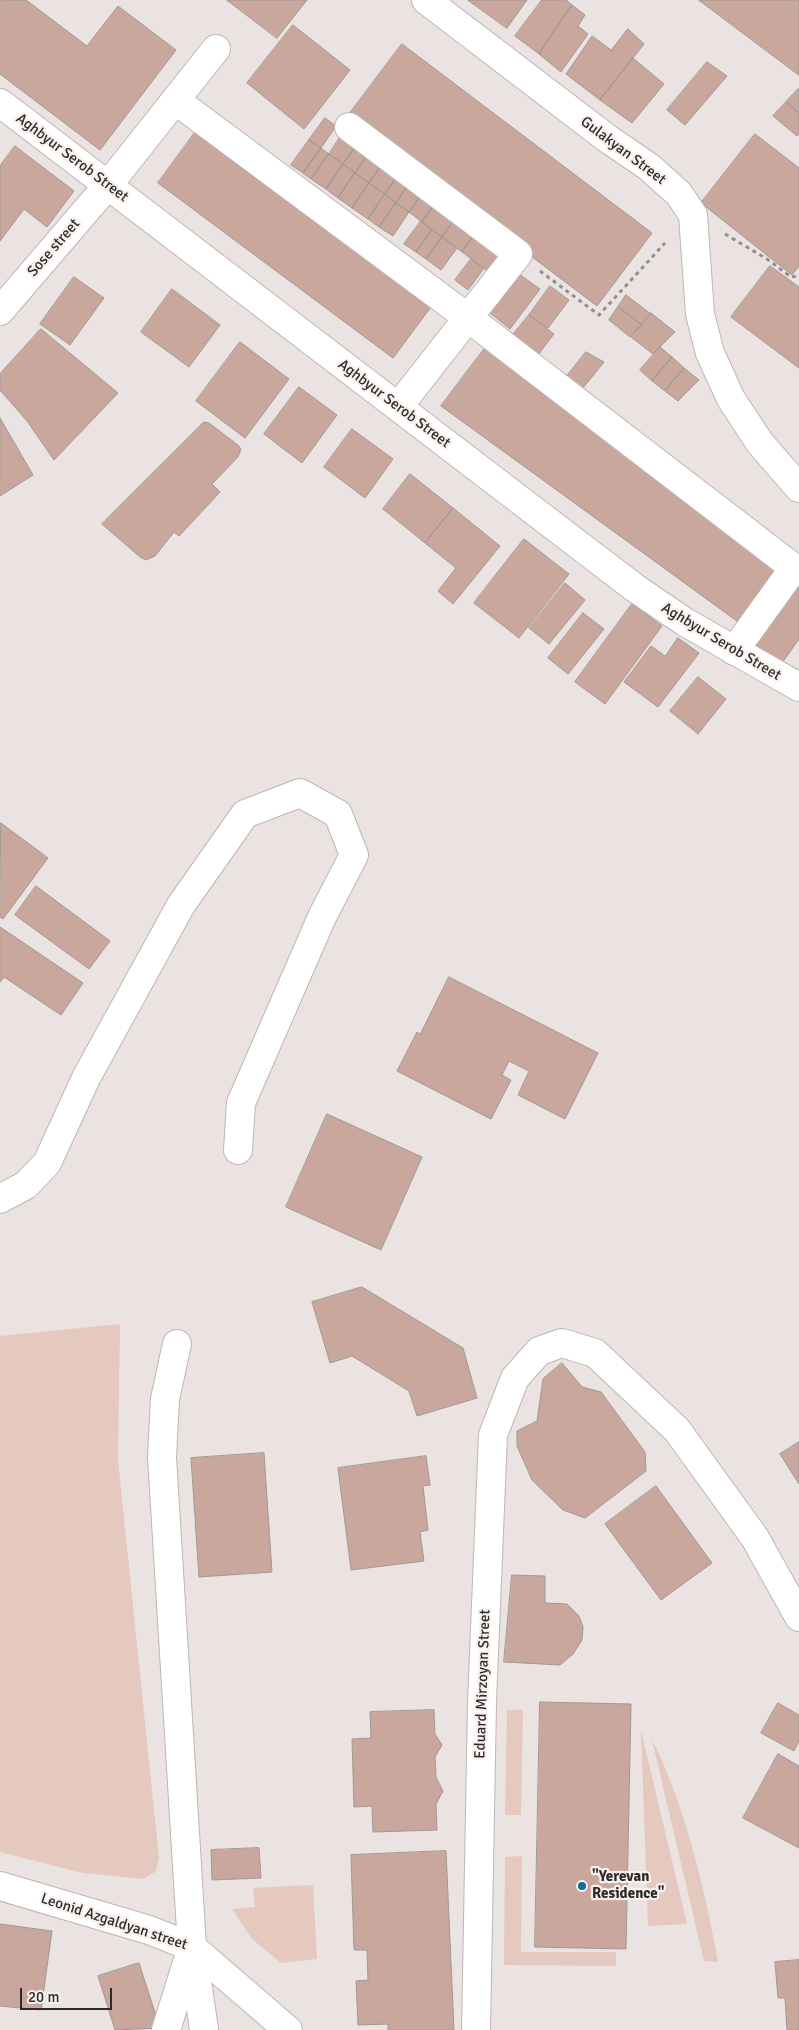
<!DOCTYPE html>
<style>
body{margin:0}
#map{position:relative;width:799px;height:2030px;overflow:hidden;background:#ebe3e1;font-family:Signika,sans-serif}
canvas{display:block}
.scale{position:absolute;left:20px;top:1988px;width:92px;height:22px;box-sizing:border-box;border:2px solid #2e2b2a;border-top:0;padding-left:6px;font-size:15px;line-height:18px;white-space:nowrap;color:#2e2b2a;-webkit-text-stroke:4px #f8f1ee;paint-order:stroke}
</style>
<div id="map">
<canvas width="799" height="2030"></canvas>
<div class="scale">20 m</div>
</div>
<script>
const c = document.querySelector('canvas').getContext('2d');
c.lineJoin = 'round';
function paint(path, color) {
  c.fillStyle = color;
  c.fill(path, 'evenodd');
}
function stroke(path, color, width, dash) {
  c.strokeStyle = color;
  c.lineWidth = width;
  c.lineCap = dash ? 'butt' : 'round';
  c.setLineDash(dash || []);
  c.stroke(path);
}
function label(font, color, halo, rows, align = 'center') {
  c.font = font + ' Signika,sans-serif';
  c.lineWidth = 4.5;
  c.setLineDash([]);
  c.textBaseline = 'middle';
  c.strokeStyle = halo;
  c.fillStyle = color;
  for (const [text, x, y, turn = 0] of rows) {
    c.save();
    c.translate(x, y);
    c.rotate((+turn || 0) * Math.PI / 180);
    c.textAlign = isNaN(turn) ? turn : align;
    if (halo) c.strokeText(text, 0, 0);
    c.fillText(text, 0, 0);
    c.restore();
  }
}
const green = new Path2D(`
 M120,1324L118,1460L159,1858L156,1871L144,1879L83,1873L0,1852V1336Z
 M507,1710H523L521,1815H505Z
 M641,1730L687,1924L648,1926Z
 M652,1740C663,1759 669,1779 677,1799C696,1853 708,1907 718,1962L704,1961Z
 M522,1856L521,1952H616V1966L504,1965L505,1857Z
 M313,1885L317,1959L281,1963L252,1939L232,1909L255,1907L253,1888Z`);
const building = new Path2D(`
 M0,0H26L87,46L118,6L176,50L100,150L0,74Z
 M227,0H307L277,38Z
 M468,0H527L507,28Z
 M542,0H566L572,5L539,54L515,36Z
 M699,0H799V75Z
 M572,5L585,15L578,26L588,34L561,72L539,54Z
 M293,25L350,70L304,129L247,83Z
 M628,29L644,44L600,100L566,74L592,36L611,50Z
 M402,44L652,233L597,306L347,117Z
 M633,58L664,84L632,123L600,100Z
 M707,62L727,76L685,125L667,110Z
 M798,89H799V113L786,102Z
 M786,102L799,113V133L797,136L773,116Z
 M325,118L336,126L321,148L309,140Z
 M199,127L434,303L393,358L158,183Z
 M343,133L358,143L343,164L329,154Z
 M755,134L799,168V266L792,275L701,203Z
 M309,140L321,148L303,173L291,165Z
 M358,143L370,152L355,173L343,164Z
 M15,146L74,191L47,227L24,209L0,241V166Z
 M321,148L329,154L311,179L303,173Z
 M370,152L384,162L369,183L355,173Z
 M329,154L343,164L326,189L311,179Z
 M384,162L400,173L385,194L369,183Z
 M343,164L355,173L338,198L326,189Z
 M355,173L369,183L352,208L338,198Z
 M400,173L411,181L396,203L385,194Z
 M411,181L425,190L409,212L396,203Z
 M369,183L385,194L368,219L352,208Z
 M425,190L438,200L422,222L409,212Z
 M385,194L396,203L379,227L368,219Z
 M438,200L458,215L442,237L422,222Z
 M396,203L409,212L393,236L379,227Z
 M458,215L478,230L462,252L442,237Z
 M421,221L432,230L416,252L404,244Z
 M432,230L442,237L426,259L416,252Z
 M478,230L507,251L490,273L462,252Z
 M442,237L457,248L441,270L426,259Z
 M471,259L484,268L468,290L455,280Z
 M770,266L799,287V368L731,317Z
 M519,274L540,289L510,329L490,313Z
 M74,277L104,298L70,345L40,324Z
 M550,286L569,300L548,328L529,315Z
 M172,289L220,325L189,367L141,332Z
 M626,295L651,314L642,325L618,307Z
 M618,307L642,325L630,337L609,320Z
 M651,313L675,332L653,354L631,337Z
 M529,315L554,334L538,355L511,337Z
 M41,329L118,393L54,460L27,421L0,390V374Z
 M240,342L289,379L245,438L196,401Z
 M660,347L672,357L652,381L640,370Z
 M485,348L782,569L741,624L441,406Z
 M586,352L604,362L579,393L563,381Z
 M672,357L684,368L665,391L652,381Z
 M684,368L699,380L678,401L665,391Z
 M299,387L337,415L302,463L264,434Z
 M0,418L33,475L0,496Z
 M204,422L209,423L238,445L241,449L238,457L212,484L220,492L179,536L174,532L155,556L146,560L140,557L102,524Z
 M352,429L393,459L365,498L324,467Z
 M410,474L453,508L425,543L383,509Z
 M453,508L500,546L453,604L438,591L456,568L425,543Z
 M524,539L569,574L519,638L474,603Z
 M799,578V639L782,663L753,643Z
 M565,583L585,600L549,644L529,628Z
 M632,604L662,626L605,704L575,682Z
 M583,613L604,629L568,674L548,658Z
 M678,638L699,653L658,707L624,682L651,646L665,656Z
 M698,677L726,699L698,734L670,711Z
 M1,823L48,858L3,919L0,917Z
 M36,886L110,941L89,969L15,915Z
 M0,927L83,983L61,1015L4,977L0,982Z
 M449,977L598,1053L565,1119L518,1095L529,1071L509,1061L502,1075L511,1080L491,1119L397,1071L417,1032L420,1034Z
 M327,1114L422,1157L381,1250L286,1207Z
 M362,1287L463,1348L477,1398L417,1416L409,1391L352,1356L330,1363L312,1302Z
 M562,1363L582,1387L601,1392L645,1452L646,1471L585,1518L563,1510L532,1480L517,1446V1431L537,1421L543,1379Z
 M799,1442V1484L780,1454Z
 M264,1453L272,1572L199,1577L191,1458Z
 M426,1456L430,1485L423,1486L428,1530L420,1532L424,1561L351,1570L338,1468Z
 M656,1486L712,1563L661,1600L605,1524Z
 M512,1575L545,1576V1603L567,1604L579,1616L583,1627L582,1640L573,1654L560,1665L504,1662Z
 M540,1702L631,1704L626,1949L535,1947Z
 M778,1703L799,1715V1741L794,1751L761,1733Z
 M434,1710L435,1734L442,1745L435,1757L436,1777L443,1791L436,1804L437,1830L373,1832L372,1806L354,1807L352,1739L371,1738L370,1712Z
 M778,1754L799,1766V1848L743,1818Z
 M259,1848L261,1878L212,1880L211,1850Z
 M446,1851L454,2030H388V2024L358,2025L356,1981L368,1980L367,1950H354L351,1855Z
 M0,1924L52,1931L41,2010L0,2006Z
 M799,1960V2030H787L785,1998H778L775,1962Z
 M139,1963L160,2028L115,2030L98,1976Z`);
const path = new Path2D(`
 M725,234L767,259L791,277L799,276
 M540,271L599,315L665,243`);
const minor = new Path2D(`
 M426,0L608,139L649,167L679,194L693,215L700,314L710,353L731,399L760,443L799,488
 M175,100L467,317L794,568L734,651
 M0,103L635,588L685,622L799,687
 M349,127L518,254L398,407
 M0,311L108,185L216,49
 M0,1199L26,1185L47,1163L86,1078L181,905L245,814L300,793L338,814L354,855L322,917L241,1103L238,1150
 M0,1886L149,1930L192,1947L288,2030
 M193,1953L204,2030
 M166,2030L192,1947L162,1457L165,1399L177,1344
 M476,2030L482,1702L493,1435L515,1378L539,1351L562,1343L595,1353L677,1430L755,1538L799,1617`);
const markers = [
 [582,1886,5,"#126d9c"]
];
const streetNames = [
 ["Gulakyan Street",623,151,37],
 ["Aghbyur Serob Street",72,158,37],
 ["Sose street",54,248,-49],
 ["Aghbyur Serob Street",394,404,37],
 ["Aghbyur Serob Street",721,642,31],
 ["Eduard Mirzoyan Street",483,1684,-88],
 ["Leonid Azgaldyan street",114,1922,18]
];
const poiNames = [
 ["\"Yerevan",592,1877],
 ["Residence\"",592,1894]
];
paint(green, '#e5c8be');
paint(building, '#c9a79c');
stroke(building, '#9f9895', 1);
stroke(minor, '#bdb6b4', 30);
stroke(path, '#948f8d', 3, [4, 4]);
stroke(minor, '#fff', 28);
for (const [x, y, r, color] of markers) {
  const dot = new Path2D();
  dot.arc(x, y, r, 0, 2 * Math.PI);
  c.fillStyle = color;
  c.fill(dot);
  stroke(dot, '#f8f1ee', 2);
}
label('15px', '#2e2b2a', '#f8f1ee', streetNames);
label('bold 15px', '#2e2b2a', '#f8f1ee', poiNames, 'left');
</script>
